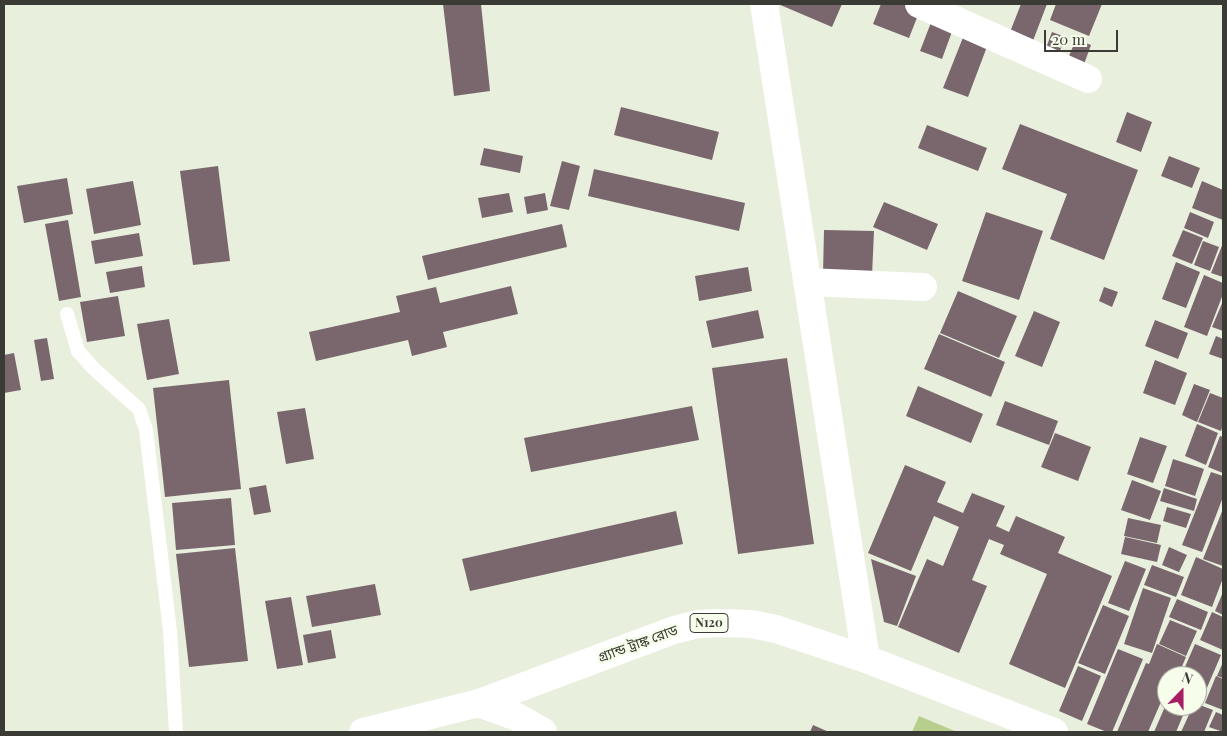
<!DOCTYPE html>
<meta charset="utf-8">
<style>
body{margin:0}
#map{position:relative;width:1227px;height:736px;overflow:hidden;background:#e8efdc;font-family:"Playfair Display",serif}
canvas{display:block}
.frame{position:absolute;inset:0;border:5px solid #393b34;pointer-events:none}
.north{position:absolute;left:1157px;top:666px;width:50px;height:50px;box-sizing:border-box;background:#f6fdea;border:1px solid #aaafa1;border-radius:50%;rotate:22deg;font-size:14px;font-weight:700;line-height:20px;text-align:center;color:#393b34}
.north::after{content:'';display:block;margin:auto;width:18px;height:22px;background:#a71e65;clip-path:polygon(50% 0,100% 100%,50% 72%,0 100%)}
.scale{position:absolute;left:1044px;top:30px;width:74px;height:22px;box-sizing:border-box;border:2px solid #393b34;border-top:0;padding-left:6px;font-size:15px;line-height:18px;white-space:nowrap;color:#393b34;-webkit-text-stroke:4px #f6fdea;paint-order:stroke}
</style>
<div id="map">
<canvas width="1227" height="736"></canvas>
<div class="frame"></div>
<div class="north">N</div>
<div class="scale">20 m</div>
</div>
<script>
const c = document.querySelector('canvas').getContext('2d');
c.lineJoin = 'round';
function paint(path, color) {
  c.fillStyle = color;
  c.fill(path, 'evenodd');
}
function stroke(path, color, width, dash) {
  c.strokeStyle = color;
  c.lineWidth = width;
  c.lineCap = dash ? 'butt' : 'round';
  c.setLineDash(dash || []);
  c.stroke(path);
}
function label(font, color, halo, rows, align = 'center') {
  c.font = font + ' "Playfair Display","Noto Sans Bengali",serif';
  c.lineWidth = 5;
  c.setLineDash([]);
  c.textBaseline = 'middle';
  c.strokeStyle = halo;
  c.fillStyle = color;
  for (const [text, x, y, turn = 0] of rows) {
    c.save();
    c.translate(x, y);
    c.rotate((+turn || 0) * Math.PI / 180);
    c.textAlign = isNaN(turn) ? turn : align;
    if (halo) c.strokeText(text, 0, 0);
    c.fillText(text, 0, 0);
    c.restore();
  }
}
const green = new Path2D(`
 M919,716L957,732H912Z`);
const building = new Path2D(`
 M443,4H481L490,91L454,96Z
 M778,4H842L832,27Z
 M881,4H904L920,10L909,38L873,24Z
 M1021,4H1047L1031,46L1008,37Z
 M1056,4H1102L1089,36L1050,20Z
 M932,20L953,29L942,59L920,51Z
 M1052,32L1065,37L1056,62L1043,56Z
 M964,35L988,44L968,97L943,88Z
 M1076,39L1091,45L1083,67L1067,61Z
 M621,107L719,132L712,160L614,135Z
 M1127,112L1152,122L1141,152L1116,142Z
 M1020,124L1138,170L1104,260L1050,239L1067,194L1002,169Z
 M927,125L987,148L978,171L918,148Z
 M484,148L523,156L520,173L480,165Z
 M1169,156L1200,168L1192,188L1161,176Z
 M562,161L580,166L569,210L550,206Z
 M218,166L230,261L193,265L180,171Z
 M594,169L745,203L739,231L588,196Z
 M67,178L73,214L24,223L17,186Z
 M133,181L141,225L94,234L86,189Z
 M1202,181L1223,190V220L1192,208Z
 M509,193L513,212L482,218L478,198Z
 M545,193L548,210L527,214L524,197Z
 M884,202L938,224L927,250L873,227Z
 M986,212L1043,231L1019,300L962,281Z
 M1190,212L1214,222L1208,238L1184,228Z
 M68,220L81,297L59,301L45,224Z
 M562,224L567,247L428,280L422,256Z
 M824,230L874,231L872,276L823,274Z
 M1183,230L1203,238L1192,264L1172,256Z
 M139,233L143,256L95,264L91,241Z
 M1203,241L1219,247L1210,271L1194,265Z
 M1223,243V277L1211,273Z
 M1176,262L1200,272L1186,308L1162,299Z
 M142,266L145,287L110,293L106,272Z
 M748,267L752,291L699,301L695,276Z
 M1204,275L1223,283V294L1207,336L1184,327Z
 M511,286L518,314L443,332L447,347L412,356L408,340L316,361L309,332L400,312L396,296L436,287L440,303Z
 M1104,287L1118,292L1112,307L1099,301Z
 M958,291L1017,316L999,358L940,333Z
 M118,296L125,336L87,342L80,302Z
 M1223,301V331L1212,327Z
 M758,310L764,338L712,348L706,321Z
 M1034,311L1060,322L1042,367L1015,356Z
 M169,319L179,374L147,380L137,324Z
 M1155,320L1188,333L1178,359L1145,346Z
 M939,334L1005,362L991,397L924,369Z
 M1216,336L1223,339V359L1209,354Z
 M47,338L54,379L41,381L34,340Z
 M14,353L21,390L4,393V355Z
 M787,358L814,544L738,554L712,368Z
 M1155,360L1187,373L1175,405L1143,393Z
 M229,380L241,489L165,497L153,388Z
 M1194,384L1210,390L1197,422L1182,415Z
 M918,386L983,414L971,443L906,416Z
 M1210,393L1223,398V425L1221,431L1198,422Z
 M1005,401L1058,421L1049,445L996,425Z
 M692,406L699,440L531,472L524,438Z
 M305,408L314,459L286,464L277,412Z
 M1197,424L1218,433L1206,465L1185,456Z
 M1055,433L1091,447L1078,481L1041,467Z
 M1220,436L1223,437V473L1208,467Z
 M1140,437L1167,446L1153,483L1127,474Z
 M1173,459L1204,469L1195,496L1165,486Z
 M905,465L946,482L937,502L963,513L972,493L1005,506L996,526L1009,532L1016,516L1065,537L1058,553L1112,576L1065,688L1009,664L1047,574L1000,554L1004,545L989,539L972,580L987,586L959,653L898,627L927,559L943,566L959,527L934,516L911,571L868,553Z
 M1211,472L1223,476V497L1202,552L1182,545Z
 M1132,480L1161,491L1150,520L1121,510Z
 M266,485L271,512L254,515L249,488Z
 M1164,488L1197,499L1194,511L1160,501Z
 M231,498L235,545L176,550L172,503Z
 M1167,507L1191,514L1186,528L1163,521Z
 M1223,509V566L1203,559Z
 M676,511L683,544L470,591L462,559Z
 M1128,518L1161,525L1157,543L1124,536Z
 M1125,537L1161,545L1157,562L1121,554Z
 M1169,547L1187,555L1179,572L1162,565Z
 M235,548L248,661L189,667L176,554Z
 M1196,557L1223,569V578L1212,607L1181,595Z
 M871,559L916,576L897,626L884,622Z
 M1125,561L1146,569L1129,611L1108,603Z
 M1152,565L1184,577L1176,597L1144,585Z
 M375,584L381,615L312,627L306,596Z
 M1143,588L1171,598L1152,653L1124,644Z
 M1223,592V615L1215,611Z
 M291,597L303,665L277,669L265,601Z
 M1177,599L1208,612L1201,630L1169,617Z
 M1103,605L1129,616L1105,674L1078,663Z
 M1212,612L1223,617V650L1200,640Z
 M1170,620L1197,631L1186,656L1159,644Z
 M331,630L336,658L308,663L303,635Z
 M1157,644L1186,657L1178,676L1173,674L1167,676V688L1148,732H1117L1146,663L1149,664Z
 M1195,644L1221,655L1206,690L1197,686V676H1181Z
 M1118,649L1143,659L1112,732H1107L1087,724Z
 M1223,662V678L1217,676Z
 M1078,666L1101,676L1082,721L1059,711Z
 M1216,676L1223,679V710L1205,703Z
 M1167,702V706H1187L1176,732H1154Z
 M1197,704L1213,710L1204,732H1181L1193,706H1197Z
 M1216,712L1223,715V732L1209,727Z
 M813,725L829,732H810Z`);
const lane = new Path2D(`
 M67,314L78,351L94,369L139,409L146,430L170,631L176,732`);
const street = new Path2D(`
 M919,4L1088,79
 M807,282L923,287`);
const secondary = new Path2D(`
 M764,4L866,659
 M479,703L517,717L543,732`);
const highway = new Path2D(`
 M363,732L479,703L674,630L698,624L722,623L751,624L776,629L866,659L1054,732`);
const shields = [
 [709,623,38]
];
const shieldNames = [
 ["N120",709,623]
];
const streetNames = [
 ["গ্র্যান্ড ট্রাঙ্ক রোড",638,644,-20]
];
paint(green, '#b8ce8d');
paint(building, '#7a676e');
stroke(lane, '#fff', 14);
stroke(street, '#fff', 28);
stroke(secondary, '#fff', 28);
stroke(highway, '#fff', 28);
for (const [x, y, w] of shields) {
  const box = new Path2D();
  box.roundRect(x - w / 2, y - 9.5, w, 19, 4);
  c.fillStyle = '#f6fdea';
  c.fill(box);
  stroke(box, '#393b34', 1);
}
label('bold 12px', '#393b34', null, shieldNames);
label('14px', '#393b34', '#f6fdea', streetNames);
</script>
